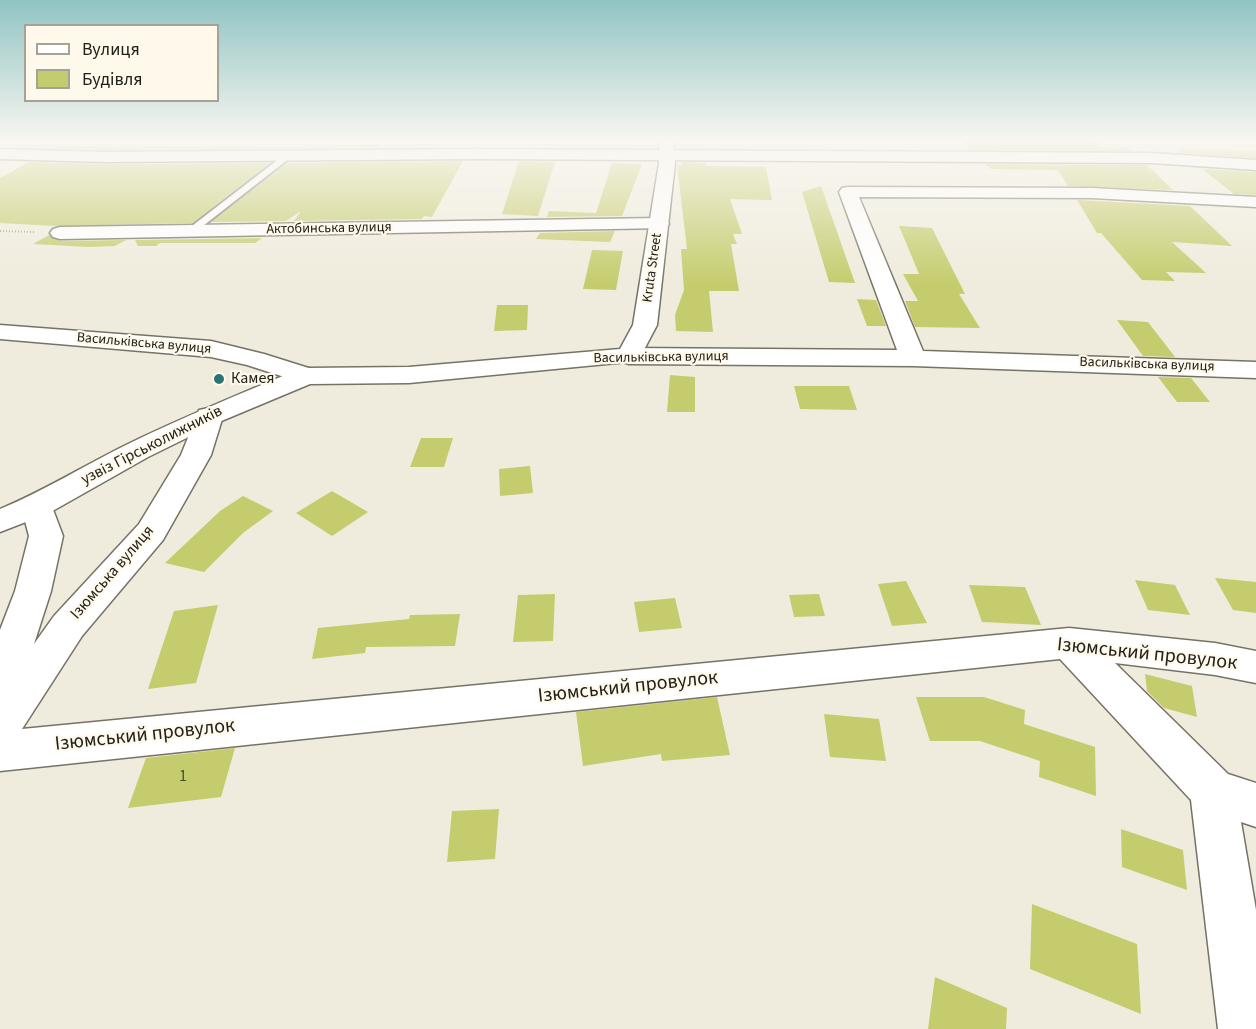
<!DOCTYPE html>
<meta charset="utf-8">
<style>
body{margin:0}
#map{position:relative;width:1256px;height:1029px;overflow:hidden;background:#f0ecdd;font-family:"Source Sans 3",sans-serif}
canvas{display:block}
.legend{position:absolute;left:24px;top:24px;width:195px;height:78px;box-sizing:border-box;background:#fef9ea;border:2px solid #a6a297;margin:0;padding:8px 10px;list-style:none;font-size:18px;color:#22201b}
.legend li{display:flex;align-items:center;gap:12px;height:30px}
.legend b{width:30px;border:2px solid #a6a297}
</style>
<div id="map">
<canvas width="1256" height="1029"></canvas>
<ul class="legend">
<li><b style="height:8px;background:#fff"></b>Вулиця</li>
<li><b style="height:16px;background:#c5cc6d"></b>Будівля</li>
</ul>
</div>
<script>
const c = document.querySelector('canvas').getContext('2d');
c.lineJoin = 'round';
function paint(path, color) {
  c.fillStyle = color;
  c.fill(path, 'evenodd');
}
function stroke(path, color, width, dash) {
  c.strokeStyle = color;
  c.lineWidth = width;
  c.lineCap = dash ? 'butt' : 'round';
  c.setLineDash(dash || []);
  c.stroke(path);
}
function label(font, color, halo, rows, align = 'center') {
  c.font = font + ' "Source Sans 3",sans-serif';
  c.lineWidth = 4.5;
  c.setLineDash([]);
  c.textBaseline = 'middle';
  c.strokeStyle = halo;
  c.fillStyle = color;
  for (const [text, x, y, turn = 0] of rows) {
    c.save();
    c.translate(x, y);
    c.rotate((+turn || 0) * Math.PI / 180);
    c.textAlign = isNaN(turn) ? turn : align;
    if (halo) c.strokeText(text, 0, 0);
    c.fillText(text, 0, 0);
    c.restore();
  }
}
const building = new Path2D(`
 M961,140H1093L1104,148L1128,147L1131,151L971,150Z
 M380,144L378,147L472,146L105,150L54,148L58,146L329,147L330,145Z
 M1176,149L1256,151V158L1181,153Z
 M463,161L432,217L424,216L422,219L294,221L301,211L286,221L211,222L287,163Z
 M519,161L555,162L538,216L502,214Z
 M29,162L105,164L270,163L192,223L55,226L0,223V178Z
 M681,162L705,163L706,166L766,167L772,200L730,199L742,234H733L737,244H731L739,291H709L713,332L676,331L675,315L684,290L681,249H687L677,165H681Z
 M612,163L642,164L622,216L547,217L549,211L596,213Z
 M985,164L1147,165L1173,190L1068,186L1058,170L991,169Z
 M1202,169L1256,172V195L1234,194Z
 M821,186L855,283L829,282L802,192Z
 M1077,200L1190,206L1232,246L1172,242L1206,273L1166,272L1175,281L1142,280L1101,233H1097Z
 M899,226L932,228L965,294H959L980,328L915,327L905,301H918L903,274H919Z
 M615,231L610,242L536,239L540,233Z
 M49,235L60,241L126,240L115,246L89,247L33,244Z
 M262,238L255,243H160L156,246H138L135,240Z
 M592,250L623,251L616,290L583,289Z
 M857,299L876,300L886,326H867Z
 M497,305H528L527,330L494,331Z
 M1117,320L1148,322L1175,357L1143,356Z
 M670,375L695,377V412H667Z
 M1158,377L1191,378L1210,402H1177Z
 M794,386H849L857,410L800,409Z
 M421,438H453L444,467H410Z
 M530,466L533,493L500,496L499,469Z
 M332,491L368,512L332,536L296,513Z
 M243,496L273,511L243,533L204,572L165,563L220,511Z
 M1215,578L1256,582V613L1233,610Z
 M1135,580L1175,585L1190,615L1148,610Z
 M906,581L927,623L892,626L878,584Z
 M969,585L1025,587L1041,625L982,622Z
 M555,594L553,641L513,642L518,595Z
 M819,594L825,616L794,617L789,595Z
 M675,598L682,628L639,632L634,602Z
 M218,605L196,683L148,689L174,611Z
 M460,614L455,646L366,647L365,653L312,659L318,628L409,619L410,615Z
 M1145,674L1192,686L1197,717L1164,708L1147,691Z
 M717,697L730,755L662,761L661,754L583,766L576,712Z
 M916,697H984L1025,710L1024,724L1095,747L1096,796L1039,777L1040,761L980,741H930Z
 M824,714L879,719L886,761L830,757Z
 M235,748L221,797L128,808L146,758Z
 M499,809L495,859L447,862L452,811Z
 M1121,829L1183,850L1187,890L1122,867Z
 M1032,904L1137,944L1141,1014L1030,969Z
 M935,977L1007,1008L1006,1029H928Z`);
const path = new Path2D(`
 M0,231L35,232`);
const service = new Path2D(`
 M284,155L291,157L194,233H188V229Z`);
const minor = new Path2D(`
 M0,149L105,152L477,149L1152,153L1256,160V170L1152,163L477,159L105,162L0,159Z
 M848,187L1092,188L1256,197V207L1092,198L859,197L923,351L1256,362V378L913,366L629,364L620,361L616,356L620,351L629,348L897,350L839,192L842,188Z
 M659,218L666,220L669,224L666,228L60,239L53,237L50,233L53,229L60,227Z
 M0,325L211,341L264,354L315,370L319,376L315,382L306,384L247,365L211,357L0,339Z
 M209,408L219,410L223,416L211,455L163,540L82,636L22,729L1069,628L1215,643L1256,651V683L1215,675L1115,663L1228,774L1256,783V827L1241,822L1256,910V1029H1218L1191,800L1060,659L0,771V630L15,591L29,536L21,506L25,499L37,495L49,499L63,536L51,591L34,644L54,616L139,524L181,455L199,410Z`);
const tertiary = new Path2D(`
 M659,140H673L675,163L657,325L638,361L409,383L310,384L219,422L148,457L49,513L0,532V509C44,491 85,465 128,444C183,417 240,394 297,370L306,368L409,367L620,349L633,325L659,163Z`);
const markers = [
 [219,379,6,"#2a7476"]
];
const farStreetnames = [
 ["Актобинська вулиця",329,229,-1],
 ["Kruta Street",653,268,-82],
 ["Васильківська вулиця",144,344,5],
 ["Васильківська вулиця",661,358,-1],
 ["Васильківська вулиця",1147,365,2]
];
const poiNames = [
 ["Камея",231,379]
];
const streetNames = [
 ["узвіз Гірськолижників",152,446,-27],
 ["Ізюмська вулиця",113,573,-49]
];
const nearNumbernames = [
 ["1",183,777]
];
const nearStreetnames = [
 ["Ізюмський провулок",1147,655,6],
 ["Ізюмський провулок",628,688,-6],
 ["Ізюмський провулок",145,736,-6]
];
paint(building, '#c5cc6d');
stroke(service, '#767265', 4);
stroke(minor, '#767265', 3);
stroke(tertiary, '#767265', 3);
stroke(path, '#a3a094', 2, [1, 2]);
paint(service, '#fff');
paint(minor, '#fff');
paint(tertiary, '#fff');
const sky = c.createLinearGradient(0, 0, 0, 284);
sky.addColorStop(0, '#90c4c3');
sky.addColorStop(0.49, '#f8f6f0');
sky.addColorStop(1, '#f8f6f000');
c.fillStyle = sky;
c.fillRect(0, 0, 1256, 284);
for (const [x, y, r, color] of markers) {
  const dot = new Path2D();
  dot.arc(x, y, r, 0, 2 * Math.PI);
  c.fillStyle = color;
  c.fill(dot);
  stroke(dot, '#fef9ea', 2);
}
label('14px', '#22201b', '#fef9ea', farStreetnames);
label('16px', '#22201b', '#fef9ea', poiNames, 'left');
label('16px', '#22201b', '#fef9ea', streetNames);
label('16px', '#4b4b30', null, nearNumbernames);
label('20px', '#22201b', '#fef9ea', nearStreetnames);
</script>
